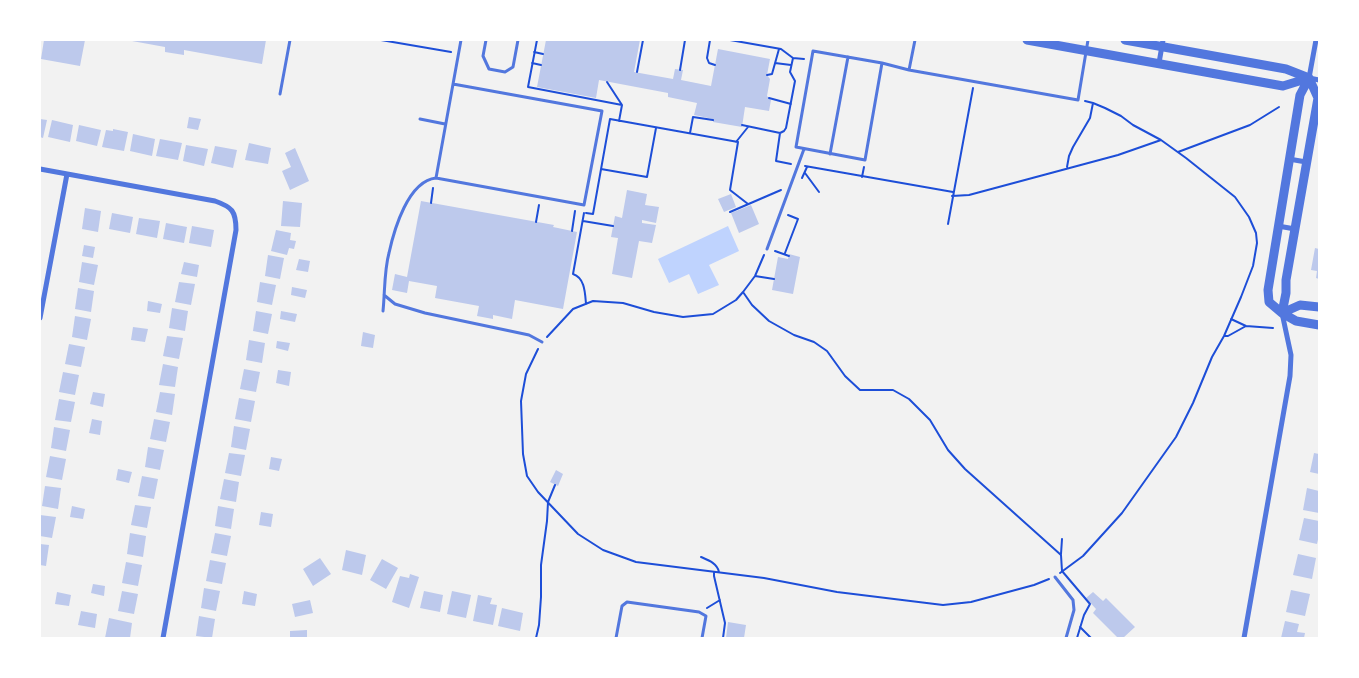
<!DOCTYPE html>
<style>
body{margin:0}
#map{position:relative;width:1359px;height:678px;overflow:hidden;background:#f2f2f2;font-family:Figtree,sans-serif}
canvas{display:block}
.frame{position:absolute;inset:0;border:41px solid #fff;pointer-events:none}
</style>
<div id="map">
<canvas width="1359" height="678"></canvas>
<div class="frame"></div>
</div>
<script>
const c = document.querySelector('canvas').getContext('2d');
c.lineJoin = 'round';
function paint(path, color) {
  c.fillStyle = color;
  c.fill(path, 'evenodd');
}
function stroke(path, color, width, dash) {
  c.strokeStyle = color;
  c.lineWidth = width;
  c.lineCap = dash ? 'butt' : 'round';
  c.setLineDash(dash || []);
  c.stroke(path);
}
const water = new Path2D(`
 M728,226L739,251L709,265L719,285L698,294L689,274L669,283L658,259Z`);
const building = new Path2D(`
 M44,40H85L80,66L41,59Z
 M132,40H266L262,64L184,50V55L165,52V47L132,41Z
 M546,40H640L634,72L673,79L675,69L683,70L681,80L711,86L718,49L770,59L767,75L770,79L767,96L771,100L769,111L745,107L742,127L713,122V119L694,115L697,103L668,97V93L599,80L596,98L537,87Z
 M189,117L201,119L198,130L187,128Z
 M40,119L47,120L43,138L40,137Z
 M52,120L73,125L70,142L48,137Z
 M79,125L101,130L97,146L76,141Z
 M113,129L128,132L124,151L102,147L106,130L113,131Z
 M133,134L155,139L152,156L130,151Z
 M160,139L182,143L178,160L156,156Z
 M249,143L271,148L268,164L245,160Z
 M186,145L208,149L204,166L183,161Z
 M215,146L237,150L233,168L211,163Z
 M295,148L309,181L290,190L282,171L291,167L285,153Z
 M627,190L647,194L645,205L659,207L656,223L642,220V223L656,225L652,243L639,241L632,278L612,274L618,238L611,237L615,216L622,218Z
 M731,194L736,207L724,212L718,199Z
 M283,201L302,203L300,227L281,226Z
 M421,201L554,225L553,227L577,232L563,309L515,300L512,319L493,315V319L477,316L479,306L435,298L437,286L409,281L407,293L392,290L395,274L407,277Z
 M751,205L759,224L739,233L731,213Z
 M85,208L101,211L98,232L82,229Z
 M112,213L133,217L130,233L109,229Z
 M139,218L160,221L157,238L136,234Z
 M166,223L187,227L184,243L163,239Z
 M192,226L214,230L211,247L189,243Z
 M276,230L291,233L290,240L296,241L294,249L289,248L287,255L271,251Z
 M84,245L95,247L93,258L82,256Z
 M1315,248L1319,249V279L1316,278L1317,271L1311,270Z
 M789,254L800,257L793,294L772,290L778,257L788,259Z
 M268,255L284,258L280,279L265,276Z
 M299,259L310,261L308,272L296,270Z
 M82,262L98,265L94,285L79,282Z
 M184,262L199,265L197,277L181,274Z
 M179,282L195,284L191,305L175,302Z
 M260,282L276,285L272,305L257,302Z
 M292,287L307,290L305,298L291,295Z
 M78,288L94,291L91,312L75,309Z
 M148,301L162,304L160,313L147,311Z
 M172,308L188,311L185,331L169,328Z
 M256,311L272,314L268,334L253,331Z
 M281,311L297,314L295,322L280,319Z
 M75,316L91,319L87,340L72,337Z
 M133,327L148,329L145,342L131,340Z
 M363,332L375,335L373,348L361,346Z
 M167,336L183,338L179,359L163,356Z
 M249,340L265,343L262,363L246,360Z
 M277,341L290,343L288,351L276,348Z
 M69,344L85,347L81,367L65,364Z
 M163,364L178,367L175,387L159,385Z
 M244,369L260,372L256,392L240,389Z
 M278,370L291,372L289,386L276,383Z
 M63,372L79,375L75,395L59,392Z
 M93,392L105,394L103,407L90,404Z
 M160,392L175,394L172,415L156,412Z
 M239,398L255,401L251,422L235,419Z
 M59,399L75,402L71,422L55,420Z
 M92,419L102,421L100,435L89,433Z
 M154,419L170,422L166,442L150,439Z
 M234,426L250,429L246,450L231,447Z
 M54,427L70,430L66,451L51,448Z
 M148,447L164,450L160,470L145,467Z
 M229,453L245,455L241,476L225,473Z
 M1314,453L1319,454V474L1310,472Z
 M50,456L66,459L62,480L46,477Z
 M271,457L282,459L279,471L269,469Z
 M118,469L132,472L129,483L116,480Z
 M556,470L563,474L558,486L550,482Z
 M142,476L158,479L154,499L138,496Z
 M224,479L239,482L236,502L220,499Z
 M45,486L61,488L58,509L42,506Z
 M1307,488L1319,491V513L1303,510Z
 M135,505L151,507L147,528L131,525Z
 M72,506L85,509L83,519L70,517Z
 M218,506L234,509L231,529L215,526Z
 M261,512L273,514L271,527L259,525Z
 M40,515L56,517L52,538L40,536Z
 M1304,518L1319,521V535L1317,544L1299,540Z
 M130,533L146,536L143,557L127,554Z
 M215,533L231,536L227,556L211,553Z
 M40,544L49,545L46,566L40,565Z
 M346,550L366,555L362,575L342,570Z
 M1298,554L1316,558L1312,579L1293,575Z
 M320,558L331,574L313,586L303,569Z
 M382,559L398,568L386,589L370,580Z
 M210,560L226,563L222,584L206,581Z
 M126,562L142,565L138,586L122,583Z
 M410,574L419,577L409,608L392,602L400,576L409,578Z
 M93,584L105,586L104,596L91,593Z
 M204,588L220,591L216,611L201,608Z
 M1291,590L1310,594L1305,616L1286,612Z
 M122,591L138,594L134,614L118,611Z
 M244,591L257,594L255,606L242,604Z
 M424,591L443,595L440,612L420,608Z
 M452,591L471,595L466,618L447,614Z
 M57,592L71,595L69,606L55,604Z
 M1093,592L1103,601L1106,598L1135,627L1123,638H1118L1093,613L1096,609L1086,598Z
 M478,595L492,598L490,604L497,605L493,625L473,621Z
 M310,600L313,613L295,617L292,604Z
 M502,608L523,613L520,631L498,626Z
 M81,611L97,614L95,628L78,625Z
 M199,616L215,619L212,638L196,636Z
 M109,618L132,623L130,638H105Z
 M1285,621L1299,624L1297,632L1305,633L1304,638H1281Z
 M728,622L746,625L744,638H726Z
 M307,630V638H290V631Z`);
const path = new Path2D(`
 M381,40L451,52
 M537,40L528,87L622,105L619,121
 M710,40L707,58L709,63L715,65
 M730,40L781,49L793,58
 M534,52L543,54
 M532,63L541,65
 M775,63L791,65
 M680,70L685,40
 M637,72L643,40
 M767,75L772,74L779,49
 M607,82L622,105
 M769,98L791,104
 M742,125L780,133L784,131L786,128L795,81L790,72L793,58L804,59
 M690,133L693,117L713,120
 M780,133L776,161L791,164
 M736,142L748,127
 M1178,152L1250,125L1279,107
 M805,166L953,192
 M1067,167L1069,156L1073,147L1090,118L1093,103
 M601,169L647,177L656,128
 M805,173L819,192
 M862,177L864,167
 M802,178L807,167
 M952,196L969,195L1118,155L1161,140
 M431,203L433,188
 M730,212L781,190
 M584,213L573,274C585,278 585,293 586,304
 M586,213L593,214L610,119L738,142L730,190L748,204
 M583,221L613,226
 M536,222L539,205
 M948,224L973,88
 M572,231L575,211
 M775,251L789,256
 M785,253L798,219L788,215
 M755,276L774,279
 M743,292L752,305L769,321L794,335L814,342L827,351L845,376L860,390H893L909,399L930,420L948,450L965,469L1061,555L1062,571L1090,604L1084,615L1077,638
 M1231,319L1246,326L1273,328
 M1224,336H1228L1246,326
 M547,337L573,309L593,301L623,303L654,312L683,317L713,314L736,300L743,292L755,276L764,255
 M538,349L526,374L521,401L523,454L527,476L538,492L578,534L603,550L636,562L764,578L837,592L943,605L971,602L1034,585L1049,579
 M1061,554L1062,539
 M701,557C708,560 717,563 719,572
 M714,572V576L725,623L723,638
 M1060,573L1083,556L1122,513L1176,437L1193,403L1212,357L1224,336L1241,297L1253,266L1257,243L1256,233L1249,217L1235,197L1186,158L1161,140L1133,125L1121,116L1105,108L1093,103L1085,101
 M707,608L720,600
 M1080,627L1091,638
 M536,638L539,625L541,597V565L547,521L548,502L555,485`);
const service = new Path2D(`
 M486,40L483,56L489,69L505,72L513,67L518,40
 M882,63L865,160L796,147L813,51L882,63L909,70L1078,100L1088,40
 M909,70L915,40
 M453,84L602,111L584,205L436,178L461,40
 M280,94L290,40
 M420,119L445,124
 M830,154L848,57
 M767,249L804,149
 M384,295L395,304L425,313L529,335L542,342
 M383,311C385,292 384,271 389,253C394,230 408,181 436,178
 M1055,577L1073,600L1074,610L1066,638
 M616,638L622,606L627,602L699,612L706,616L702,638`);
const minor = new Path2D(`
 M1316,40L1309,78L1319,80
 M1159,63L1163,40
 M1289,159L1306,162
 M40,169L215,201C232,207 236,211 236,230L163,638
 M1278,226L1295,229
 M40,318L67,174
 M1244,638L1290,376L1291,355L1282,313`);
const tertiary = new Path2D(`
 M1027,40L1283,86L1309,78
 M1125,40L1286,69L1309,78
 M1309,78L1300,95L1268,290L1269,302L1282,313L1296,321L1319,325
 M1282,313L1286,293V280L1318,98L1309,78
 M1282,313L1300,305L1319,307`);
paint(water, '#bfd3fe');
paint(building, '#bdc9ec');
stroke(path, '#1d4ed8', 2);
stroke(service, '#5277de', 3);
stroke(minor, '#5277de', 5);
stroke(tertiary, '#5277de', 9);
</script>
